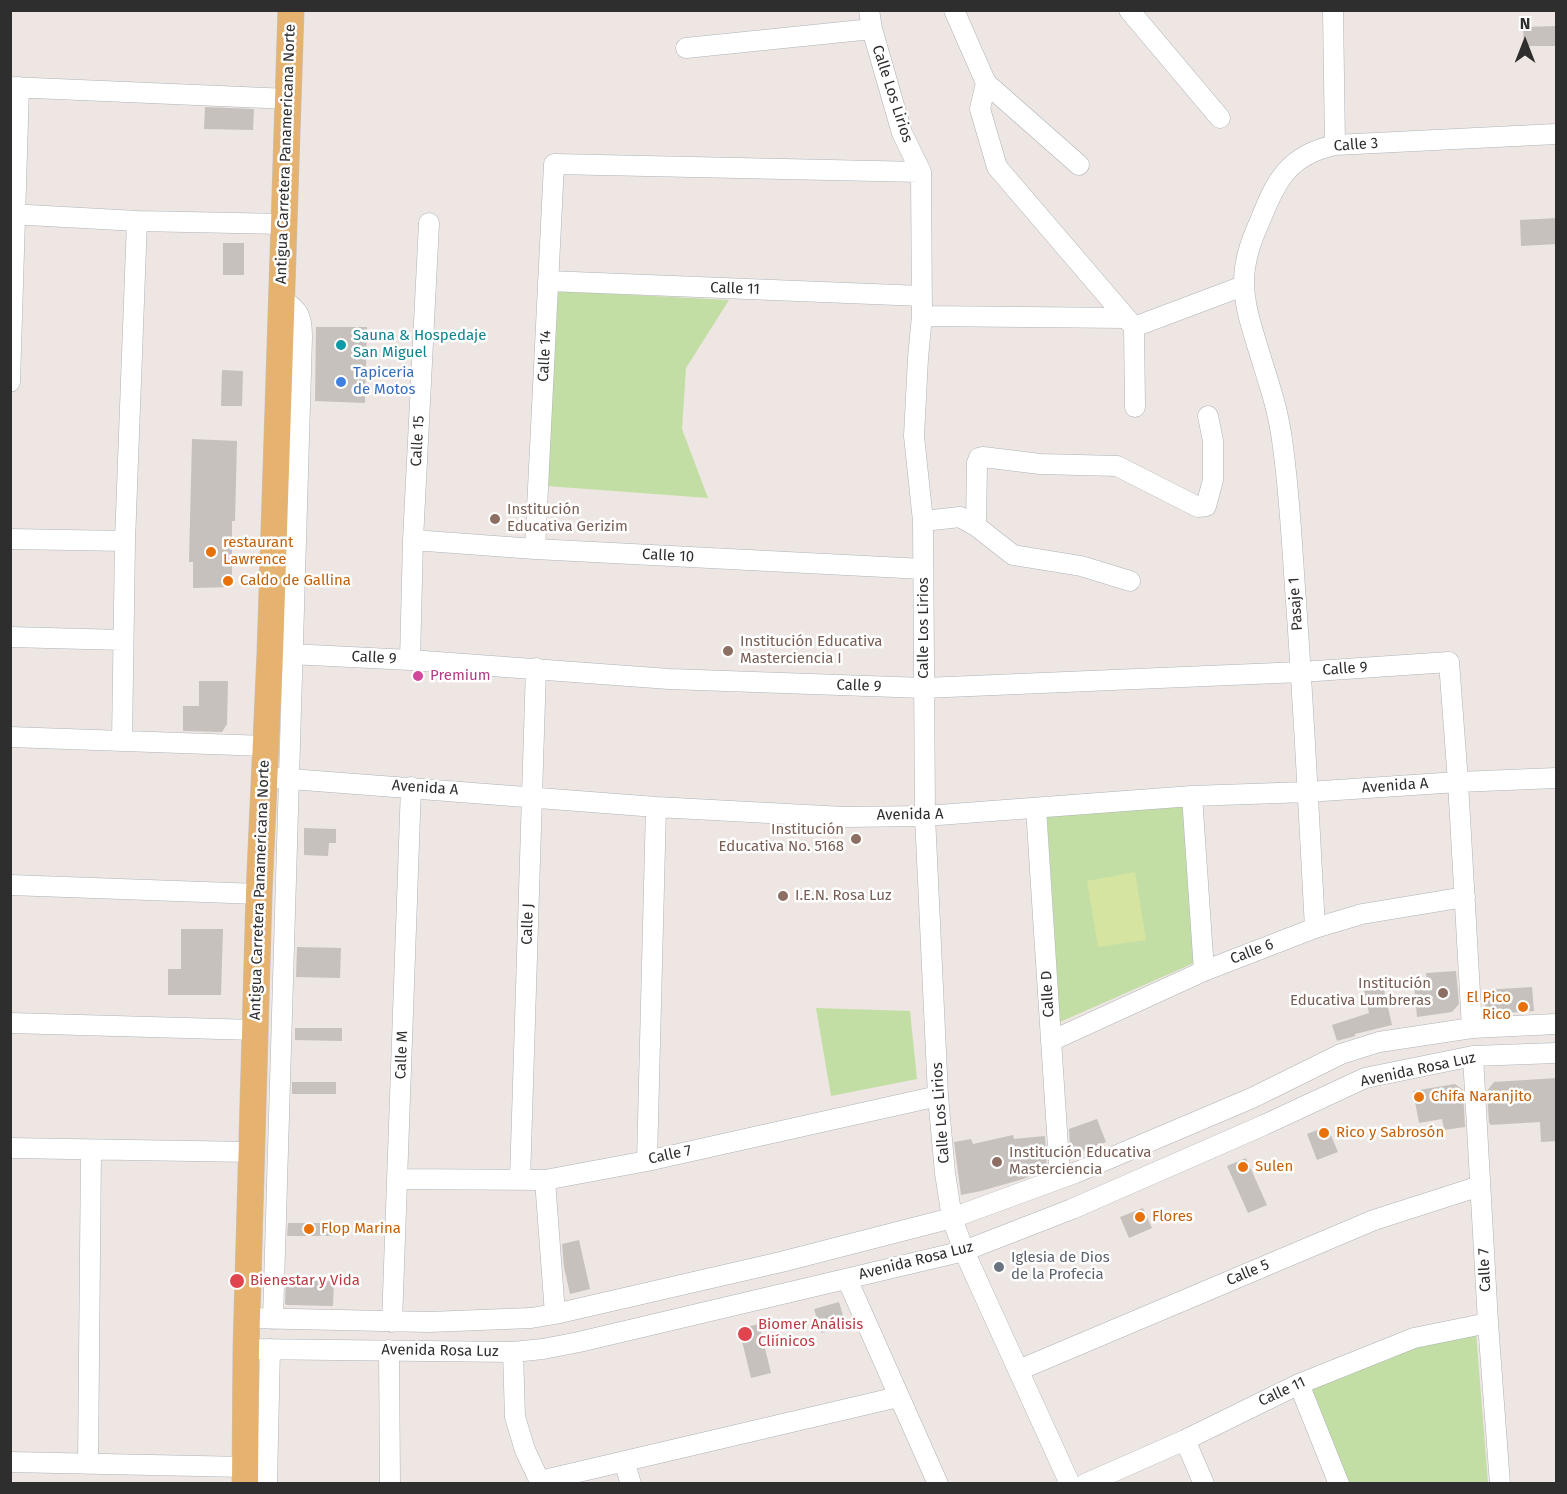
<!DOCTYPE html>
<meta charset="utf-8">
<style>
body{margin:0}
#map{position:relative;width:1567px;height:1494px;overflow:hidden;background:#ede6e2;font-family:"Fira Sans",sans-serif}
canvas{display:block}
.frame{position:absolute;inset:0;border:12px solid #2e2e2e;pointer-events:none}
.north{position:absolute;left:1495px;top:12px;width:60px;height:60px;-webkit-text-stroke:4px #fff;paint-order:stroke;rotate:0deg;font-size:16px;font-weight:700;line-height:24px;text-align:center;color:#2e2e2e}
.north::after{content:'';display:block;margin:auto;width:21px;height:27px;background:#2e2e2e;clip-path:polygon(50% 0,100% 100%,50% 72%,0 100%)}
</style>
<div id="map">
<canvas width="1567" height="1494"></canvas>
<div class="frame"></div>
<div class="north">N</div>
</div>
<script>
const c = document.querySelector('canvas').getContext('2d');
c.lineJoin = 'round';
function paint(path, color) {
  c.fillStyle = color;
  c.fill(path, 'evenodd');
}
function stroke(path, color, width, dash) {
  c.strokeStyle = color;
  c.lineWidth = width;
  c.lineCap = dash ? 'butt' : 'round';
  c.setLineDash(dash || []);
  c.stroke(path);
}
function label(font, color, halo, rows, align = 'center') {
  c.font = font + ' "Fira Sans",sans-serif';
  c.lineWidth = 5;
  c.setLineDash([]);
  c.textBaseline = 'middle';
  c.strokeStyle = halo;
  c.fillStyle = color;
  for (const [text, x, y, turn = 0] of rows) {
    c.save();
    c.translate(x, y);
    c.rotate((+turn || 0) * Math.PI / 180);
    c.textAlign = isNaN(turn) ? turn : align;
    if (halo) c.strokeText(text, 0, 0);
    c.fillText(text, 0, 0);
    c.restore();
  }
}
const green = new Path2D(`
 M558,291L729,300L686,368L682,429L708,498L547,486Z
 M1183,804L1194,963L1060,1022L1047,817Z
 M816,1008L910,1011L917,1079L831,1096Z
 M1476,1332L1488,1483H1345L1306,1389L1415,1347Z`);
const pitch = new Path2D(`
 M1135,872L1146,940L1098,947L1087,881Z`);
const building = new Path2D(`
 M1557,26V46H1524L1523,27Z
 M205,107L254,109L253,130L204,129Z
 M1557,218V244L1521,246L1520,220Z
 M223,243H244V275H223Z
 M316,327H367L365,403L315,401Z
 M222,370L243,371L242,406H221Z
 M192,439L237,441L235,521H232V587L193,588V562H189Z
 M199,681H228L227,724L222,732L183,731V706H199Z
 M304,828L336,829V843H329L328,856L304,855Z
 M181,929H223L221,995H168V969H181Z
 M297,947L341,948L340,978L296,977Z
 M1456,971L1459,1004L1452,1012L1417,1017L1414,984L1427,983L1426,973Z
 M1381,977L1392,1025L1355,1034V1036L1337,1041L1332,1025L1369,1013L1362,981Z
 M1532,987L1534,1011L1491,1014L1485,1008L1484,990Z
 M295,1028H342V1041L295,1040Z
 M1557,1078V1141L1541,1142L1540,1122L1490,1125V1123H1489L1487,1091L1494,1082Z
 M292,1082H336V1094H292Z
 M1455,1084L1463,1090L1465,1127L1444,1130L1442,1119L1419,1123L1413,1091Z
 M1097,1119L1106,1142L1080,1152L1070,1145L1069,1129Z
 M1327,1126L1338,1152L1317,1160L1307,1134Z
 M1013,1135L1014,1139L1045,1136L1047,1169L1023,1179L981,1191L961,1195L954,1142L971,1139L973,1144Z
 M1246,1158L1267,1205L1248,1213L1227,1166Z
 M1143,1208L1152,1228L1129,1238L1120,1217Z
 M288,1223H333V1236H287Z
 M579,1240L590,1289L570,1294L564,1267L562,1244Z
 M286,1280L334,1281L333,1306L287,1305L285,1304Z
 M839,1302L846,1326L821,1333L814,1309Z
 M759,1324L771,1373L751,1378L739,1329Z`);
const minor = new Path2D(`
 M869,10L872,29L902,133L921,172L922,316L918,358L914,436L923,521L925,816L938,1096L945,1173L952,1218L964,1251L1070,1484
 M954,10L986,83L1079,165
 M1129,10L1220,118
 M1333,10L1335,145
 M686,48L872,29
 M986,83L980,109L997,167L1134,327L1243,286
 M10,87L289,99
 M10,214L137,221L284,224
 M548,281L922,296
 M922,316L1126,318
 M1134,327L1135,407
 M10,382L19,87
 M923,521L960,517L976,526L1013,555L1081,566L1130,581
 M976,526L977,463L979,458L983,457L1040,464L1117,466L1198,507L1206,506L1213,480V441L1208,416
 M10,539L125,541
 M413,540L535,549L923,569
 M535,549L554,164L921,172
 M10,637L123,640
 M270,653L410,660L669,679L924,688L1301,672L1449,662L1458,782L1472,1028
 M410,660L413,540L429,223
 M10,737L266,746
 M122,741L125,541L137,221
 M264,777L656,807L844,817L925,816L1192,796L1307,792L1458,782L1556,778
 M1192,796L1204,971
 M1036,808L1060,1178
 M10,885L259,894
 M1315,928C1309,819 1304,711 1296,602C1292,548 1290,494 1282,440C1278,408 1267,378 1258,348C1250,322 1241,296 1245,268C1247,252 1253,236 1260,221C1276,180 1289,155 1335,145L1556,134
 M10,1023L255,1030
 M1051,1041L1204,971L1315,928L1362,914L1465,897
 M1473,1056L1488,1323L1500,1484
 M10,1148L251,1152
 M647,1161L656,807
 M397,1179L545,1180L647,1161L938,1096
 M520,1180L536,668
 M545,1180L555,1314
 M847,1279L938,1484
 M248,1318L429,1322L531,1318L555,1314L781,1262L952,1218L1075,1173L1252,1098L1341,1054L1379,1042L1472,1028L1556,1024
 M273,1319L302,337C302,314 299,312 281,298
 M392,1322L411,787
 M246,1349L513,1352L543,1349L579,1342L964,1251L1072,1209L1264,1125L1365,1078L1473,1056L1556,1053
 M389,1350L390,1484
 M513,1352L515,1417L525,1450L541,1484
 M1019,1370L1374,1220L1480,1186
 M1299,1384L1339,1484
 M1185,1440L1204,1484
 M624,1461L631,1484
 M10,1462L245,1467
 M88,1464L91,1150
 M540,1481L898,1397
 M267,1484L270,1349
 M1085,1484L1185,1440L1299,1384L1414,1338L1488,1323`);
const major = new Path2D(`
 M245,1484L246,1349L259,894L270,653L291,10`);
const markers = [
 [341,345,6,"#0f9aa8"],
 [341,382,6,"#3f7fe0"],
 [495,519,6,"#8d6e63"],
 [211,552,6,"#e8710a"],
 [228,581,6,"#e8710a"],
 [728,651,6,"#8d6e63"],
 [418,676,6,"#d1479c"],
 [856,839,6,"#8d6e63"],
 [783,896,6,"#8d6e63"],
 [1443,993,6,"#8d6e63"],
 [1523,1007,6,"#e8710a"],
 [1419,1097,6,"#e8710a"],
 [1324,1133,6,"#e8710a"],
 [997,1162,6,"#8d6e63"],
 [1243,1167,6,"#e8710a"],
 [1140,1217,6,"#e8710a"],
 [309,1229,6,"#e8710a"],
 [999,1267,6,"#6b7280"],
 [237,1281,8,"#e0444e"],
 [745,1334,8,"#e0444e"]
];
const streetNames = [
 ["Calle Los Lirios",892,94,72],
 ["Calle 3",1356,145,-4],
 ["Antigua Carretera Panamericana Norte",286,154,-88],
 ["Calle 11",735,289,2],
 ["Calle 14",545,356,-87],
 ["Calle 15",418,441,-87],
 ["Calle 10",668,556,3],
 ["Pasaje 1",1296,604,-94],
 ["Calle Los Lirios",924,628,-90],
 ["Calle 9",374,658,3],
 ["Calle 9",1345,669,-4],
 ["Calle 9",859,686,2],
 ["Avenida A",1395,786,-4],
 ["Avenida A",425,788,4],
 ["Avenida A",910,815,-1],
 ["Antigua Carretera Panamericana Norte",260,890,-88],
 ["Calle J",528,924,-88],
 ["Calle 6",1252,952,-21],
 ["Calle D",1048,994,-93],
 ["Calle M",402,1055,-88],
 ["Avenida Rosa Luz",1418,1070,-12],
 ["Calle Los Lirios",941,1113,-94],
 ["Calle 7",670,1155,-12],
 ["Avenida Rosa Luz",916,1261,-14],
 ["Calle 7",1485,1270,-93],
 ["Calle 5",1248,1273,-23],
 ["Avenida Rosa Luz",440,1351,1],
 ["Calle 11",1282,1392,-25]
];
const cultureNames = [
 ["Sauna & Hospedaje",353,336],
 ["San Miguel",353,353]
];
const shopNames = [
 ["Tapiceria",353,373],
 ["de Motos",353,390]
];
const educationNames = [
 ["Institución",507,510],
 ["Educativa Gerizim",507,527],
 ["Institución Educativa",740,642],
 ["Masterciencia I",740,659],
 ["Institución",844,830,"right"],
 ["Educativa No. 5168",844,847,"right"],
 ["I.E.N. Rosa Luz",795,896],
 ["Institución",1431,984,"right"],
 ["Educativa Lumbreras",1431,1001,"right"],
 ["Institución Educativa",1009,1153],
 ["Masterciencia",1009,1170]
];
const foodNames = [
 ["restaurant",223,543],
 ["Lawrence",223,560],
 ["Caldo de Gallina",240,581],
 ["El Pico",1511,998,"right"],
 ["Rico",1511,1015,"right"],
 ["Chifa Naranjito",1431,1097],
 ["Rico y Sabrosón",1336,1133],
 ["Sulen",1255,1167],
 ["Flores",1152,1217],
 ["Flop Marina",321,1229]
];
const hotelNames = [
 ["Premium",430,676]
];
const worshipNames = [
 ["Iglesia de Dios",1011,1258],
 ["de la Profecia",1011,1275]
];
const healthNames = [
 ["Bienestar y Vida",250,1281],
 ["Biomer Análisis",758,1325],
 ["Cliínicos",758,1342]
];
paint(green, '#c3dea4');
paint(pitch, '#d5e4a1');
paint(building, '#c6c1bd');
stroke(minor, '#aeb2b8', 21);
stroke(major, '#c4c4c4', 27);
stroke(minor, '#fff', 20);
stroke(major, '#e5b36f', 26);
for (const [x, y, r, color] of markers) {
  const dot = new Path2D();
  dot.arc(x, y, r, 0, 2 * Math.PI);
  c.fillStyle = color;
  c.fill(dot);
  stroke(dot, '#fff', 2);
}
label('15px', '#2e2e2e', '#fff', streetNames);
label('15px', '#0d838f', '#fff', cultureNames, 'left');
label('15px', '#366cbe', '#fff', shopNames, 'left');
label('15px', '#785e54', '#fff', educationNames, 'left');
label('15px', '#c56008', '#fff', foodNames, 'left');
label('15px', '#b23c85', '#fff', hotelNames, 'left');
label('15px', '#5b616d', '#fff', worshipNames, 'left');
label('15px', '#be3a42', '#fff', healthNames, 'left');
</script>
